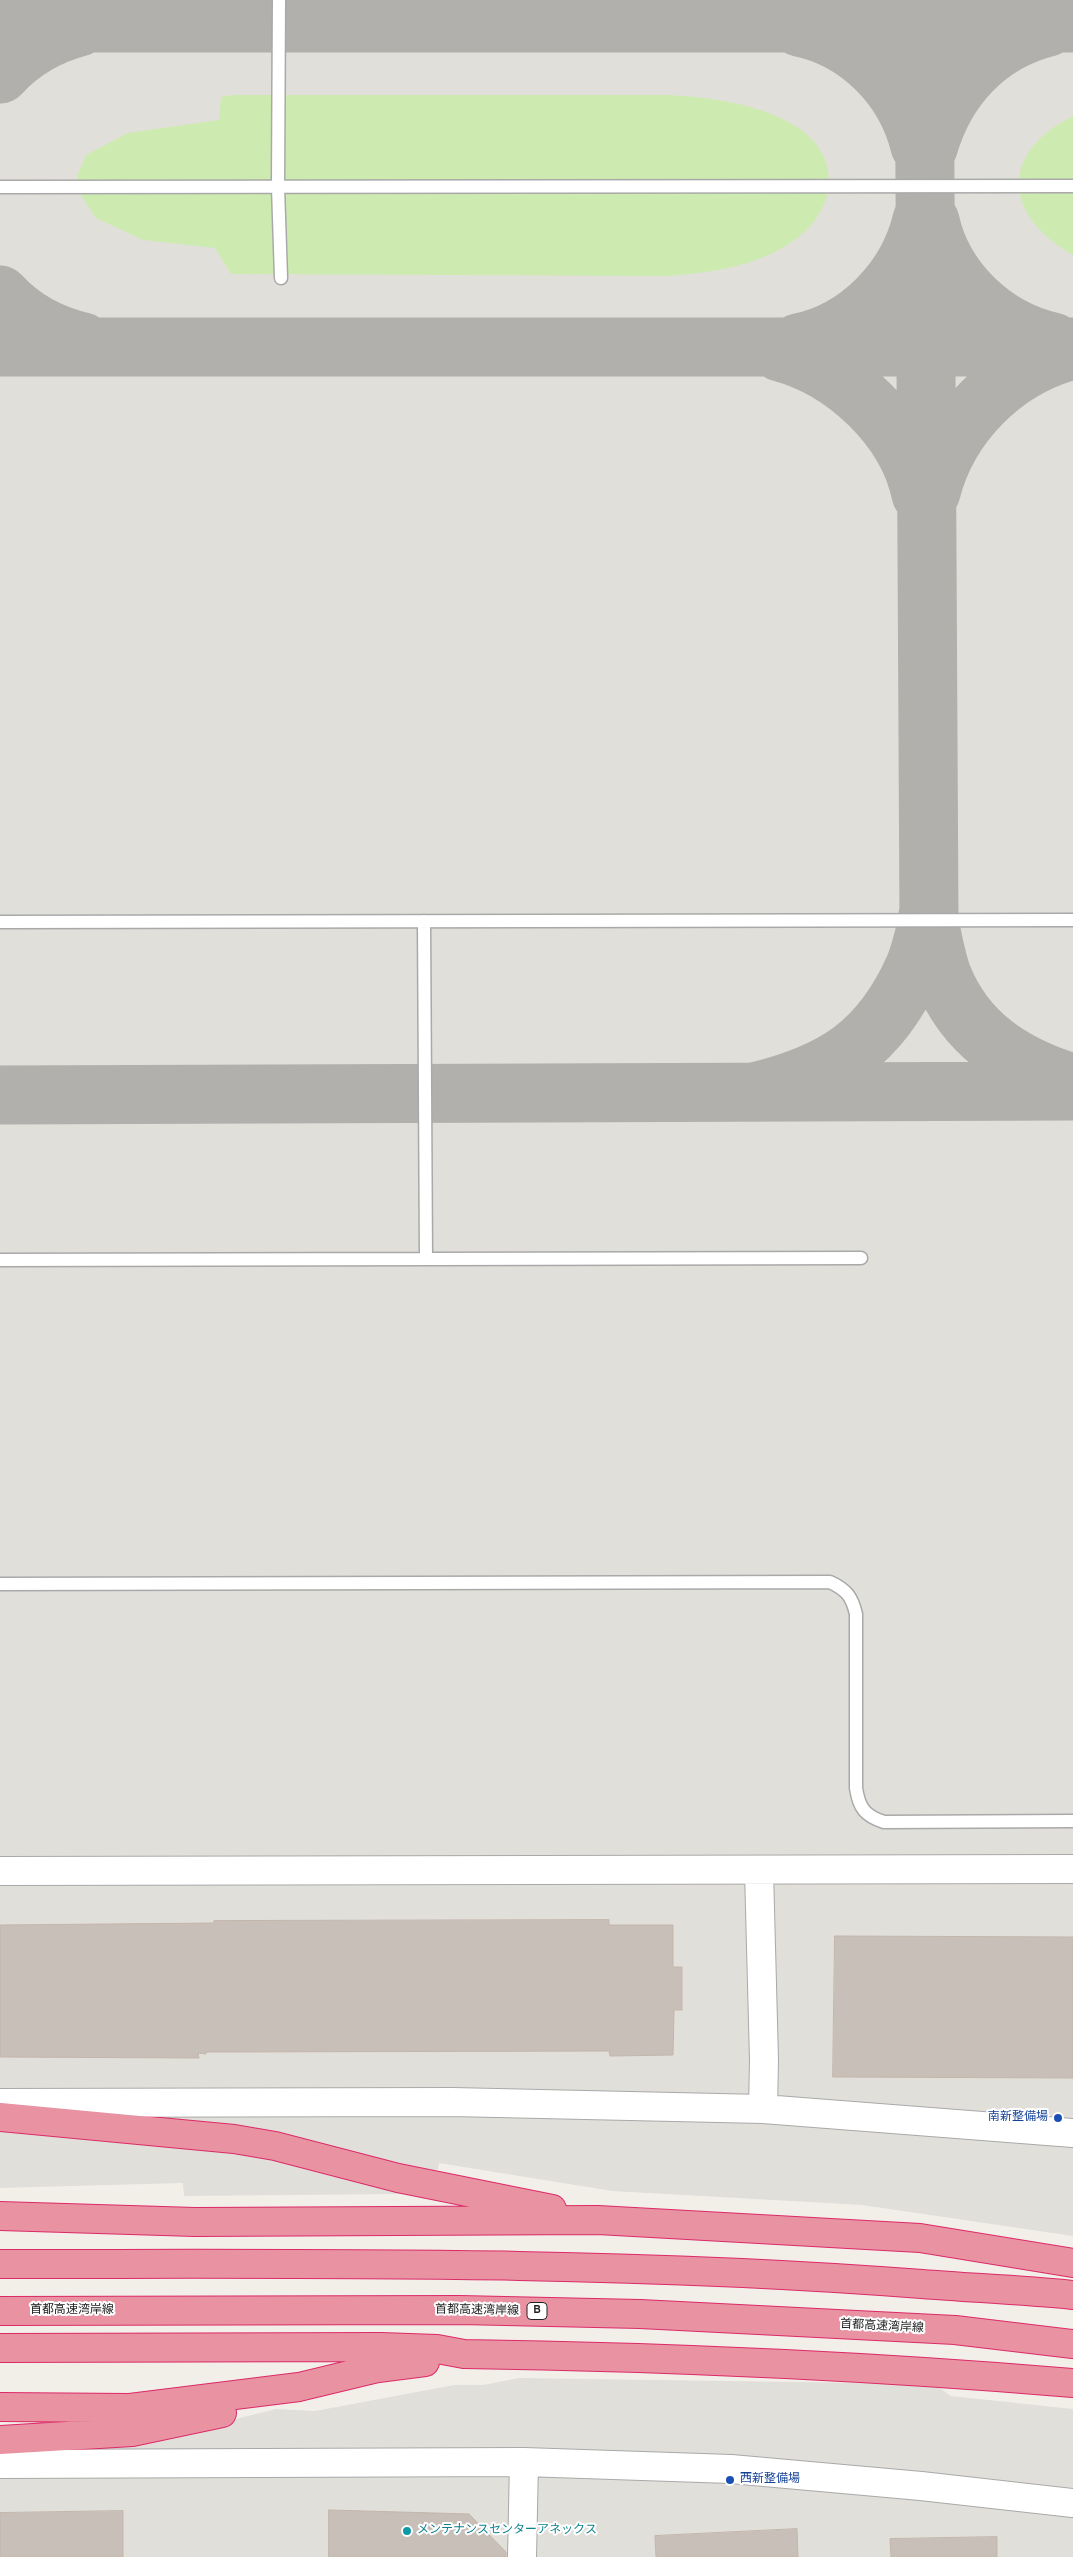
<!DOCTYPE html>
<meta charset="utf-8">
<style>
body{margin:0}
canvas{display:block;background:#f2efe9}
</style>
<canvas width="1073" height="2557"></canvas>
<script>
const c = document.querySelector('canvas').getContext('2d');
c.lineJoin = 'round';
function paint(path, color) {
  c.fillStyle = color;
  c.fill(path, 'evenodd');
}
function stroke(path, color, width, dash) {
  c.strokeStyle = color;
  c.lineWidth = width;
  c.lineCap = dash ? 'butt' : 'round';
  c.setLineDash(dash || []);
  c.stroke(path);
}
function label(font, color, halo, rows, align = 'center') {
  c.font = font + ' Overpass,"Noto Sans JP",sans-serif';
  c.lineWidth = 4;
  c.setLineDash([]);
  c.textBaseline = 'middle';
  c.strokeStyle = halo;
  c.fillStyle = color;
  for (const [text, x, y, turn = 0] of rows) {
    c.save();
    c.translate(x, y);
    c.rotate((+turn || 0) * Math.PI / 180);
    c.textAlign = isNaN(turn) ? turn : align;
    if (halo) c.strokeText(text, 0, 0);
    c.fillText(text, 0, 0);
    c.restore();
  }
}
const airport = new Path2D(`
 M0,0H1073V2236L862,2205L612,2191L439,2163L438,2169L399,2194L184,2196L183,2183L0,2188Z
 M519,2378L934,2384L951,2396L1073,2409V2557H0V2444L192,2430L276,2409L315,2411L454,2385H483Z`);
const grass = new Path2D(`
 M233,95H667C717,97 819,110 828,171C829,178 830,183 829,190C823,212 812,228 793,241C757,267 708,273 666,276L231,274L215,248L143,240L96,218L78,191V174L86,155L128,133L219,120L221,97Z
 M1073,116V255C1003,215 999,153 1073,116Z`);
const taxiway = new Path2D(`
 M0,23H1073
 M799,27C859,39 906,88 920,146
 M0,74C21,51 49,35 79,27
 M928,148C945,88 987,42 1048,27
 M930,221C943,281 994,329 1053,342
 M0,295C22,319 52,335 83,342
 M798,343C858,331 908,280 922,220
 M0,347H1073
 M780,352C844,369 907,427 921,494
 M931,492C948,425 1003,369 1070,351
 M928,915C932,935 935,955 942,975C965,1034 1013,1065 1072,1083
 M754,1092C833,1073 880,1044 914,968C921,953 923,936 929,920L924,0
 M0,1095L1073,1091`);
const building = new Path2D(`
 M609,1920V1925H673V1967H682V2010H674L673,2055L610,2056L609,2051L206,2052V2054L198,2053L199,2058L0,2057V1925L214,1923V1921Z
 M835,1936L1073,1937V2078L833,2077Z
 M329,2510L469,2514L506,2552V2557H329Z
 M123,2511V2557H0V2513Z
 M797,2529L798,2557H656L655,2536Z
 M997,2537V2557H891L890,2539Z`);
const service = new Path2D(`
 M279,0L278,187L281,278
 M0,187L1073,186
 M424,921L426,1259
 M0,922L1073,920
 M0,1260L861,1258
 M0,1584L830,1582C847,1590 852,1597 856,1614V1788C859,1808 865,1816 884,1822L1073,1821`);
const tertiary = new Path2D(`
 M0,1871L1073,1869
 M759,1871L764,2060L763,2109
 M0,2103L452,2102L763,2109L1073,2133
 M0,2464L524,2462L731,2469L921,2486L1073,2503
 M522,2557L524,2462`);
const motorway = new Path2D(`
 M0,2117L234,2139L275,2146L398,2178L552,2209
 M0,2216L195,2222L598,2220L920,2238L1073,2263
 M0,2264C308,2264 615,2260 922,2284C973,2288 1023,2290 1073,2295
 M0,2311L460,2310L640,2314L955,2330L1073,2344
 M0,2348L381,2347L437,2349L464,2354C667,2357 870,2366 1073,2383
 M0,2407L130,2408L299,2387L378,2368L425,2362
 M0,2440L132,2432L222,2413`);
const markers = [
 [1058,2118,5,"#1a4fb4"],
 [730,2480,5,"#1a4fb4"],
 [407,2531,5,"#0f9aa8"]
];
const shields = [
 [537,2311,20]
];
const shieldNames = [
 ["B",537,2311]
];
const transitNames = [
 ["南新整備場",1048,2118],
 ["西新整備場",740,2480,"left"]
];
const streetNames = [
 ["首都高速湾岸線",72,2311],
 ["首都高速湾岸線",477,2311,1],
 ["首都高速湾岸線",882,2327,3]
];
const cultureNames = [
 ["メンテナンスセンターアネックス",417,2531]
];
paint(airport, '#e1dfda');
paint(grass, '#cdebb0');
stroke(taxiway, '#b1b0ac', 59);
paint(building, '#c7bfb8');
stroke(building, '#c4b6ab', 1);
stroke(service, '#a9a9a9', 15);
stroke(tertiary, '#a9a9a9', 30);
stroke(motorway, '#dc2a67', 30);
stroke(service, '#fff', 12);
stroke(tertiary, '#fff', 28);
stroke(motorway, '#e892a2', 28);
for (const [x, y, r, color] of markers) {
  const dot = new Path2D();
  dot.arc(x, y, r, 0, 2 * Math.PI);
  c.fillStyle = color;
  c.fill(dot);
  stroke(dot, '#fff', 2);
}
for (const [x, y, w] of shields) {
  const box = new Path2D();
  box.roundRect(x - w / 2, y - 8.5, w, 17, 4);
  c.fillStyle = '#fff';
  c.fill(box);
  stroke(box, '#222', 1);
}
label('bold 11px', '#222', null, shieldNames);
label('12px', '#164399', '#fff', transitNames, 'right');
label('12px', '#222', '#fff', streetNames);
label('12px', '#0d838f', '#fff', cultureNames, 'left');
</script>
